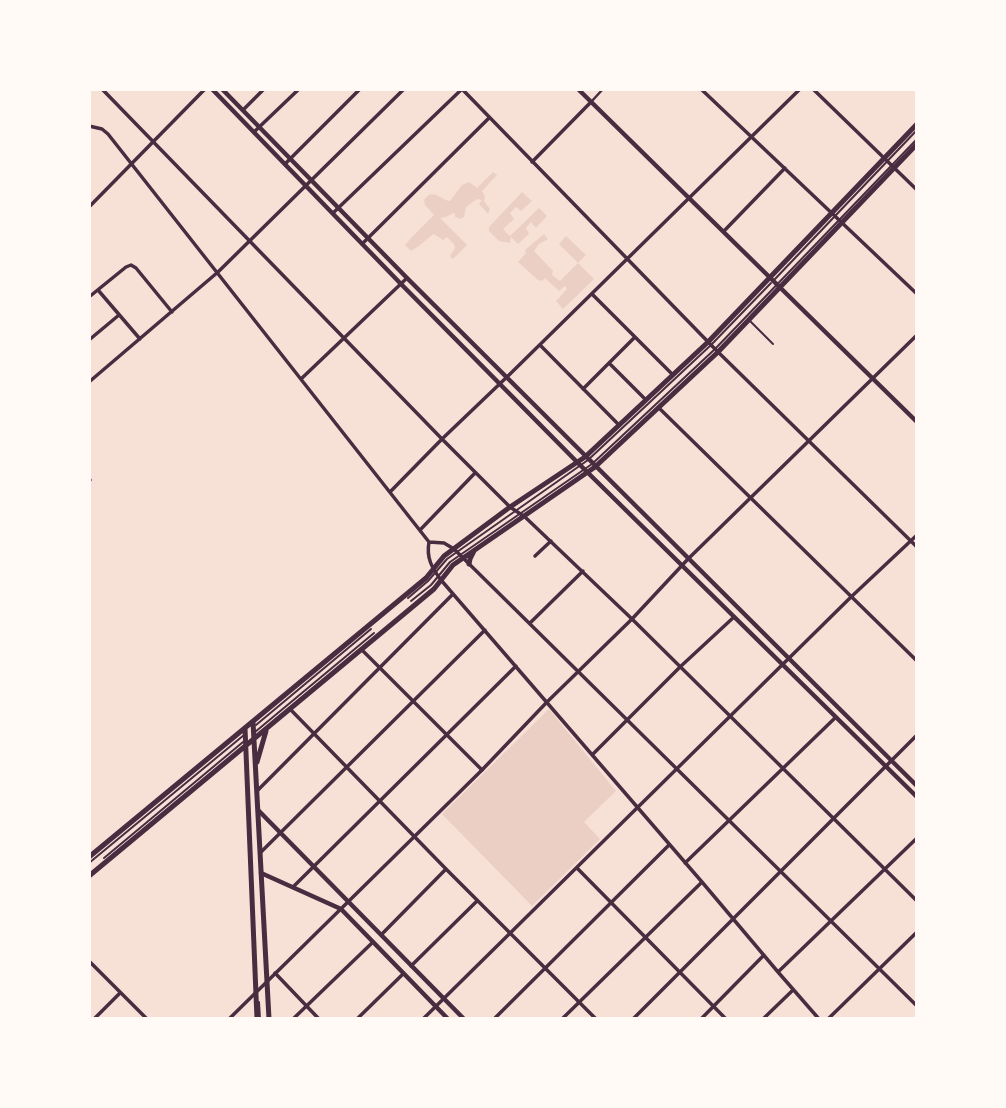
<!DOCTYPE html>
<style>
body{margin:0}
#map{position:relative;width:1006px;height:1108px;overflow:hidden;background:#f7e1d7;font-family:Figtree,sans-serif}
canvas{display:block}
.frame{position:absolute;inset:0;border:91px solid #fffaf5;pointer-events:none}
</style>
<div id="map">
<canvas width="1006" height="1108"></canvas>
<div class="frame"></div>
</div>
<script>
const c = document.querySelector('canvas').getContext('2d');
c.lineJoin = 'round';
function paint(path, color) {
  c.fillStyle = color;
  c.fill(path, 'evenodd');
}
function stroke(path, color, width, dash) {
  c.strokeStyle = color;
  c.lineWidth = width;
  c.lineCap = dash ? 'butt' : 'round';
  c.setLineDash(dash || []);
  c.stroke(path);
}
const green = new Path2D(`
 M493,172L497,175L482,191L485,196L484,201L490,209L488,214L479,204L482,200L477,199L466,207L464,217L460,219L455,217V214L453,213L446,217L440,218L467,245L454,258L452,259L450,256L455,248L454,244L447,237L443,240L434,234L432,235L419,246L411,251L405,245L411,238L434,215L425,205L424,200C433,187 440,200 450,201L462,185L469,182L477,188Z
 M522,192L532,201L521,211L516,207L510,213L514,219L503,229L510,236L539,208L547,216L536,228L531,222L526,228L529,234L518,244L511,237L510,243L499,241L489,231V227Z
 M544,234L548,239L539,244L534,251L553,271L552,275L560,281L578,263L559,244L566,236L586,255L578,263L594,279L563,309L556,301L567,289L565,286L559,291L545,278L542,281L538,280L518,262L526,253L525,250Z
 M549,709L616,791L584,822L600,839L532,906L442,814Z`);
const service = new Path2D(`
 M775,279L917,130
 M749,320L773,344
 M408,598L428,581L447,559L588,460L711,345L771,283
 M411,601L431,585L450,562L592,464L715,349L917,139
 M256,725L371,629
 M255,732L374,633
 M104,858L243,742
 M89,863L244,735
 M259,1002L260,1019`);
const pedestrian = new Path2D(`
 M591,102L603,89`);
const minor = new Path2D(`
 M102,89L442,439L510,507L525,517L632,619L917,901
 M462,89L715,349L917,547
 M701,89L917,294
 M813,89L917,190
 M243,110L264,89
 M89,126L102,129L108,134L429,542
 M254,132L299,89
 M532,162L591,102
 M285,164L360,89
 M89,207L205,89
 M333,213L462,89
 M724,231L785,168
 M362,244L489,118
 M98,290L140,339
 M593,295L673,375
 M89,297L126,267L131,265L136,268L172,312
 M89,340L119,315
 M540,345L619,425
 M609,363L646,400
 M301,379L407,278
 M89,382L218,272L404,89
 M583,389L635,337
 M659,408L917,661
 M89,479L90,480
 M390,492L442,439L509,375L800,89
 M421,529L475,473
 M429,542L444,543L454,549L917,1006
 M429,542C426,558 432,568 441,580L702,882L778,972L819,1019
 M535,556L551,541
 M530,623L583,571
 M362,650L482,770
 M290,709L446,869L596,1019
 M592,755L680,667L734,617
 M257,791L453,594
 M260,853L485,630
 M685,863L836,717
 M577,868L726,1019
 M293,887L516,666
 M381,935L446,869
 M89,961L147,1019
 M411,966L477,901
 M778,972L917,838
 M275,973L319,1019
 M94,1019L120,993
 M293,1019L373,942
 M357,1019L403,974
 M423,1019L851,597L917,535
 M494,1019L669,845
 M562,1019L702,882
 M633,1019L917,735
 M701,1019L764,955
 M763,1019L793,990
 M828,1019L917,932`);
const tertiary = new Path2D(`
 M229,1019L482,770L547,702L632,619L688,559L917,335`);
const secondary = new Path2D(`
 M212,89L401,284L577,462L917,797
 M222,89L407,278L917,786
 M578,89L917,422
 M258,810L464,1019
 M261,873L341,909L448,1019`);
const primary = new Path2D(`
 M469,564L470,559L474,551
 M253,722L269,1019
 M245,728L257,1019
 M257,762L266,731
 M89,857L426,578L444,556L510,507L585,457L708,342L917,124
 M89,876L434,589L453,565L595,467L718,352L917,144`);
paint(green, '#ebcfc5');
stroke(service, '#4a2c40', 2);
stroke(pedestrian, '#4a2c40', 2.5);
stroke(minor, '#4a2c40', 3.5);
stroke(tertiary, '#4a2c40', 3.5);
stroke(secondary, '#4a2c40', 4.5);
stroke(primary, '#4a2c40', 5);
</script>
